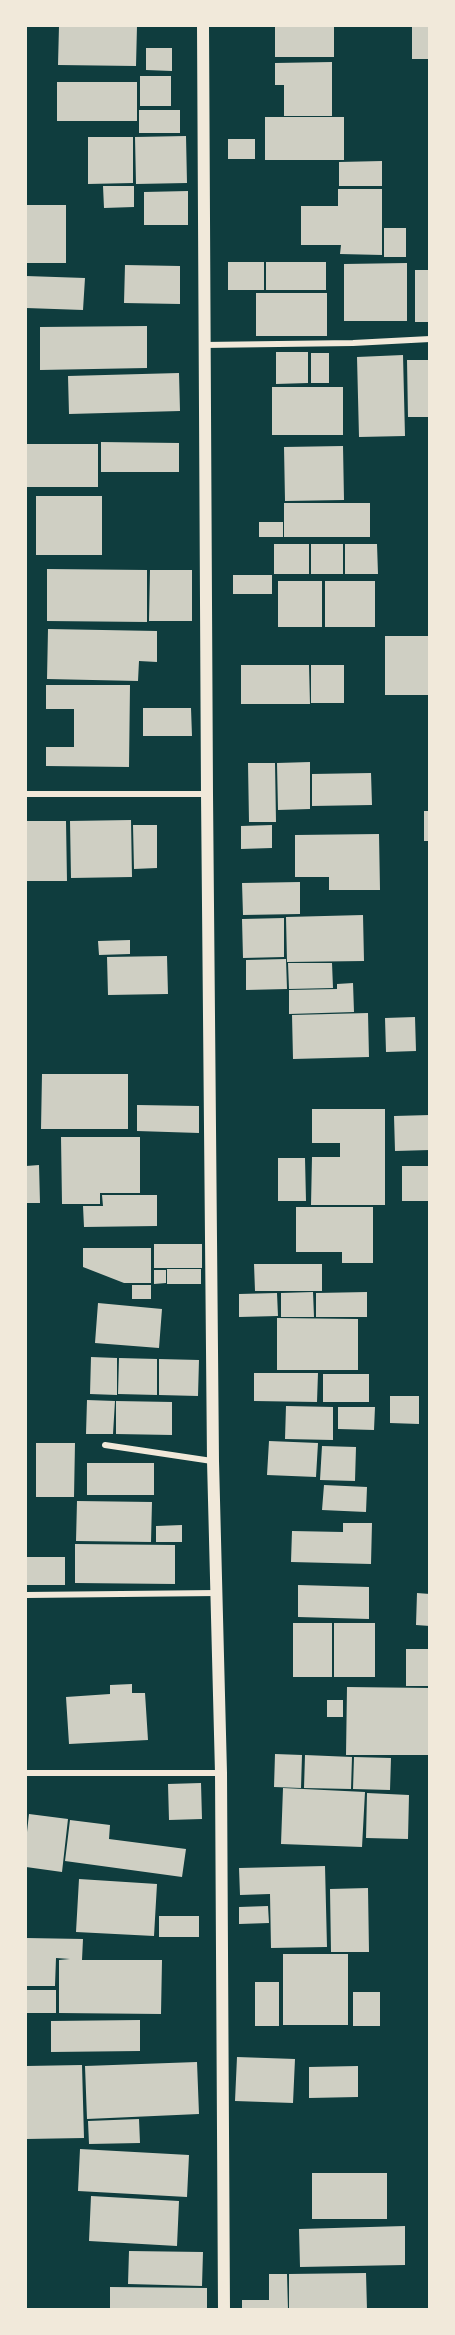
<!DOCTYPE html>
<style>
body{margin:0}
#map{position:relative;width:455px;height:2335px;overflow:hidden;background:#0f3d3e;font-family:Rubik,sans-serif}
canvas{display:block}
.frame{position:absolute;inset:0;border:27px solid #f1e9da;pointer-events:none}
</style>
<div id="map">
<canvas width="455" height="2335"></canvas>
<div class="frame"></div>
</div>
<script>
const c = document.querySelector('canvas').getContext('2d');
c.lineJoin = 'round';
function paint(path, color) {
  c.fillStyle = color;
  c.fill(path, 'evenodd');
}
function stroke(path, color, width, dash) {
  c.strokeStyle = color;
  c.lineWidth = width;
  c.lineCap = dash ? 'butt' : 'round';
  c.setLineDash(dash || []);
  c.stroke(path);
}
const building = new Path2D(`
 M59,26H137L136,66L58,65Z
 M275,26H334V57H275Z
 M412,26H430V59H412Z
 M146,48H172V71L146,70Z
 M332,62V116H284V85H275V63Z
 M140,76H171V106H140Z
 M57,82H137V121H57Z
 M139,110H180V133H139Z
 M265,117H344V160H265Z
 M186,136L187,183L136,184L135,137Z
 M88,137H133V183L88,184Z
 M228,139H255V159H228Z
 M382,161V186H339V162Z
 M103,186H134V207L104,208Z
 M338,189H382V255L340,254L341,245H301V206H338Z
 M188,191V225H144V192Z
 M26,205H66V263H26Z
 M384,228H406V257H384Z
 M228,262H264V290H228Z
 M266,262H326V290H266Z
 M407,263V321H344V264Z
 M125,265L180,266V304L124,303Z
 M415,270H430V322H415Z
 M26,276L85,278L83,310L26,308Z
 M256,293H327V336H256Z
 M147,326V368L40,370V327Z
 M276,352H308V383L276,384Z
 M311,353H329V383H311Z
 M403,355L405,436L359,437L357,357Z
 M407,360H430V417H408Z
 M179,373L180,411L69,414L68,376Z
 M272,387H343V435H272Z
 M101,442L179,443V472H101Z
 M26,444H98V487H26Z
 M343,446L344,500L285,501L284,447Z
 M36,496H102V555H36Z
 M284,503H370V537H284Z
 M259,522H283V537H259Z
 M274,544H309V574H274Z
 M311,544H343V574H311Z
 M345,544H377L378,574H345Z
 M47,569L147,570V622L47,621Z
 M150,570H192V621H149Z
 M233,575H272V594H233Z
 M278,581H322V627H278Z
 M325,581H375V627H325Z
 M48,629L157,631V662L139,661L138,681L47,679Z
 M385,636H430V695H385Z
 M241,665H309L310,704H241Z
 M311,665H344V703H311Z
 M46,685H130L129,767L46,766V747H74V709H46Z
 M143,708H191L192,736H143Z
 M310,762V809L278,810L277,763Z
 M248,763H275L276,822H249Z
 M371,773L372,805L312,806V774Z
 M424,811H430V841H424Z
 M131,820L132,877L71,878L70,821Z
 M26,821H66L67,881H26Z
 M133,825H157V868L134,869Z
 M272,825V848L241,849V826Z
 M379,834L380,890H329V877H295V835Z
 M300,882V914L243,915L242,883Z
 M363,915L364,961L287,962L286,917Z
 M284,918V957L243,958L242,919Z
 M130,940V954L99,955L98,941Z
 M167,956L168,994L108,995L107,957Z
 M286,959L287,989L246,990V960Z
 M288,963H332L333,988L289,989Z
 M353,983L354,1012L289,1014V990L337,989V984Z
 M368,1013L369,1057L293,1059L292,1015Z
 M415,1017L416,1051L386,1052L385,1018Z
 M42,1074H128V1129H41Z
 M137,1105L199,1106V1133L137,1131Z
 M312,1109H385V1205H311L312,1157H340V1143H312Z
 M430,1115V1150L395,1151L394,1116Z
 M61,1137H140V1193H100V1204H62Z
 M278,1158H305L306,1201H278Z
 M39,1165L40,1203H26V1166Z
 M402,1166H430V1201H402Z
 M102,1195H157V1226L84,1227L83,1206H103Z
 M296,1207H373V1263H342V1252H296Z
 M154,1244H202V1268H154Z
 M83,1248H151V1283H124L83,1267Z
 M254,1264H322V1291H255Z
 M167,1269H201V1284H167Z
 M154,1270H166V1283L154,1284Z
 M132,1285H151V1299H132Z
 M313,1292L314,1317H281V1293Z
 M367,1292V1317H316V1293Z
 M277,1293L278,1316L239,1317V1294Z
 M98,1303L162,1309L159,1348L95,1343Z
 M277,1318L358,1319V1370H277Z
 M91,1357L117,1358V1395L90,1394Z
 M119,1358L157,1359V1395L118,1394Z
 M159,1359L199,1360L198,1396L159,1395Z
 M254,1373H318L317,1402L254,1401Z
 M323,1374H369V1402H323Z
 M390,1396H419V1424L390,1423Z
 M87,1400L115,1401L113,1434H86Z
 M116,1401L172,1402V1435L116,1434Z
 M286,1406L333,1407V1440L285,1439Z
 M338,1407H375L374,1430L338,1429Z
 M269,1441L318,1443L316,1477L267,1475Z
 M36,1443H75L74,1497H36Z
 M322,1446L356,1447L355,1481L320,1480Z
 M87,1463H154V1495H87Z
 M324,1485L367,1487L366,1512L322,1510Z
 M77,1501L152,1502L151,1542L76,1541Z
 M343,1523H372L371,1564L291,1562L292,1531L343,1532Z
 M182,1525V1542H156V1526Z
 M75,1544L175,1545V1584L75,1583Z
 M26,1557H65V1585H26Z
 M298,1585L369,1587V1619L298,1617Z
 M417,1593L430,1594V1626L416,1625Z
 M293,1623H332V1677H293Z
 M334,1623H375V1677H334Z
 M406,1649H430V1686H406Z
 M132,1684V1693H145L148,1740L69,1744L66,1697L110,1694V1685Z
 M347,1687L430,1688V1755H346Z
 M327,1700H343V1717H327Z
 M275,1754L302,1755L301,1788L274,1787Z
 M305,1755L352,1757L351,1789L304,1788Z
 M354,1757L391,1758L390,1790L353,1789Z
 M201,1783L202,1819L169,1820L168,1784Z
 M283,1788L365,1792L362,1847L281,1844Z
 M367,1793L409,1795L408,1839L366,1838Z
 M29,1814L68,1819L62,1872L26,1867V1841Z
 M70,1820L110,1825L109,1839L186,1849L182,1877L65,1861Z
 M325,1866L327,1947L271,1948L270,1894L240,1895L239,1868Z
 M79,1879L157,1884L154,1936L76,1932Z
 M368,1888L369,1952H331L330,1889Z
 M268,1906L269,1923L239,1924V1907Z
 M159,1916H199V1937H159Z
 M26,1938L83,1939L82,1960H162L161,2014L59,2013V1960L70,1959L56,1958L55,1986H26Z
 M283,1954H348V2025H283Z
 M255,1982H279V2026H255Z
 M26,1990H56V2013H26Z
 M353,1992H380V2026H353Z
 M140,2020V2051L51,2052V2021Z
 M237,2057L295,2059L293,2103L235,2101Z
 M197,2062L199,2114L87,2119L85,2066Z
 M82,2065L84,2138L26,2139V2066Z
 M358,2066V2097L309,2098V2067Z
 M139,2119L140,2143L89,2144L88,2121Z
 M80,2149L189,2155L187,2197L78,2191Z
 M312,2173H387V2219H312Z
 M91,2196L179,2201L177,2246L89,2241Z
 M405,2226V2265L300,2267L299,2229Z
 M129,2251L203,2252L202,2286L128,2284Z
 M366,2273L367,2310H289V2274Z
 M269,2274H287L288,2310H242V2300H269Z
 M110,2287L207,2288V2310H110Z`);
const minor = new Path2D(`
 M204,345L353,343L430,339
 M26,794H207
 M105,1445L212,1461
 M26,1595L217,1593
 M26,1773H221`);
const secondary = new Path2D(`
 M203,26L207,794L213,1461L221,1773L224,2310`);
paint(building, '#cfcfc3');
stroke(minor, '#f1e9da', 6);
stroke(secondary, '#f1e9da', 12);
</script>
